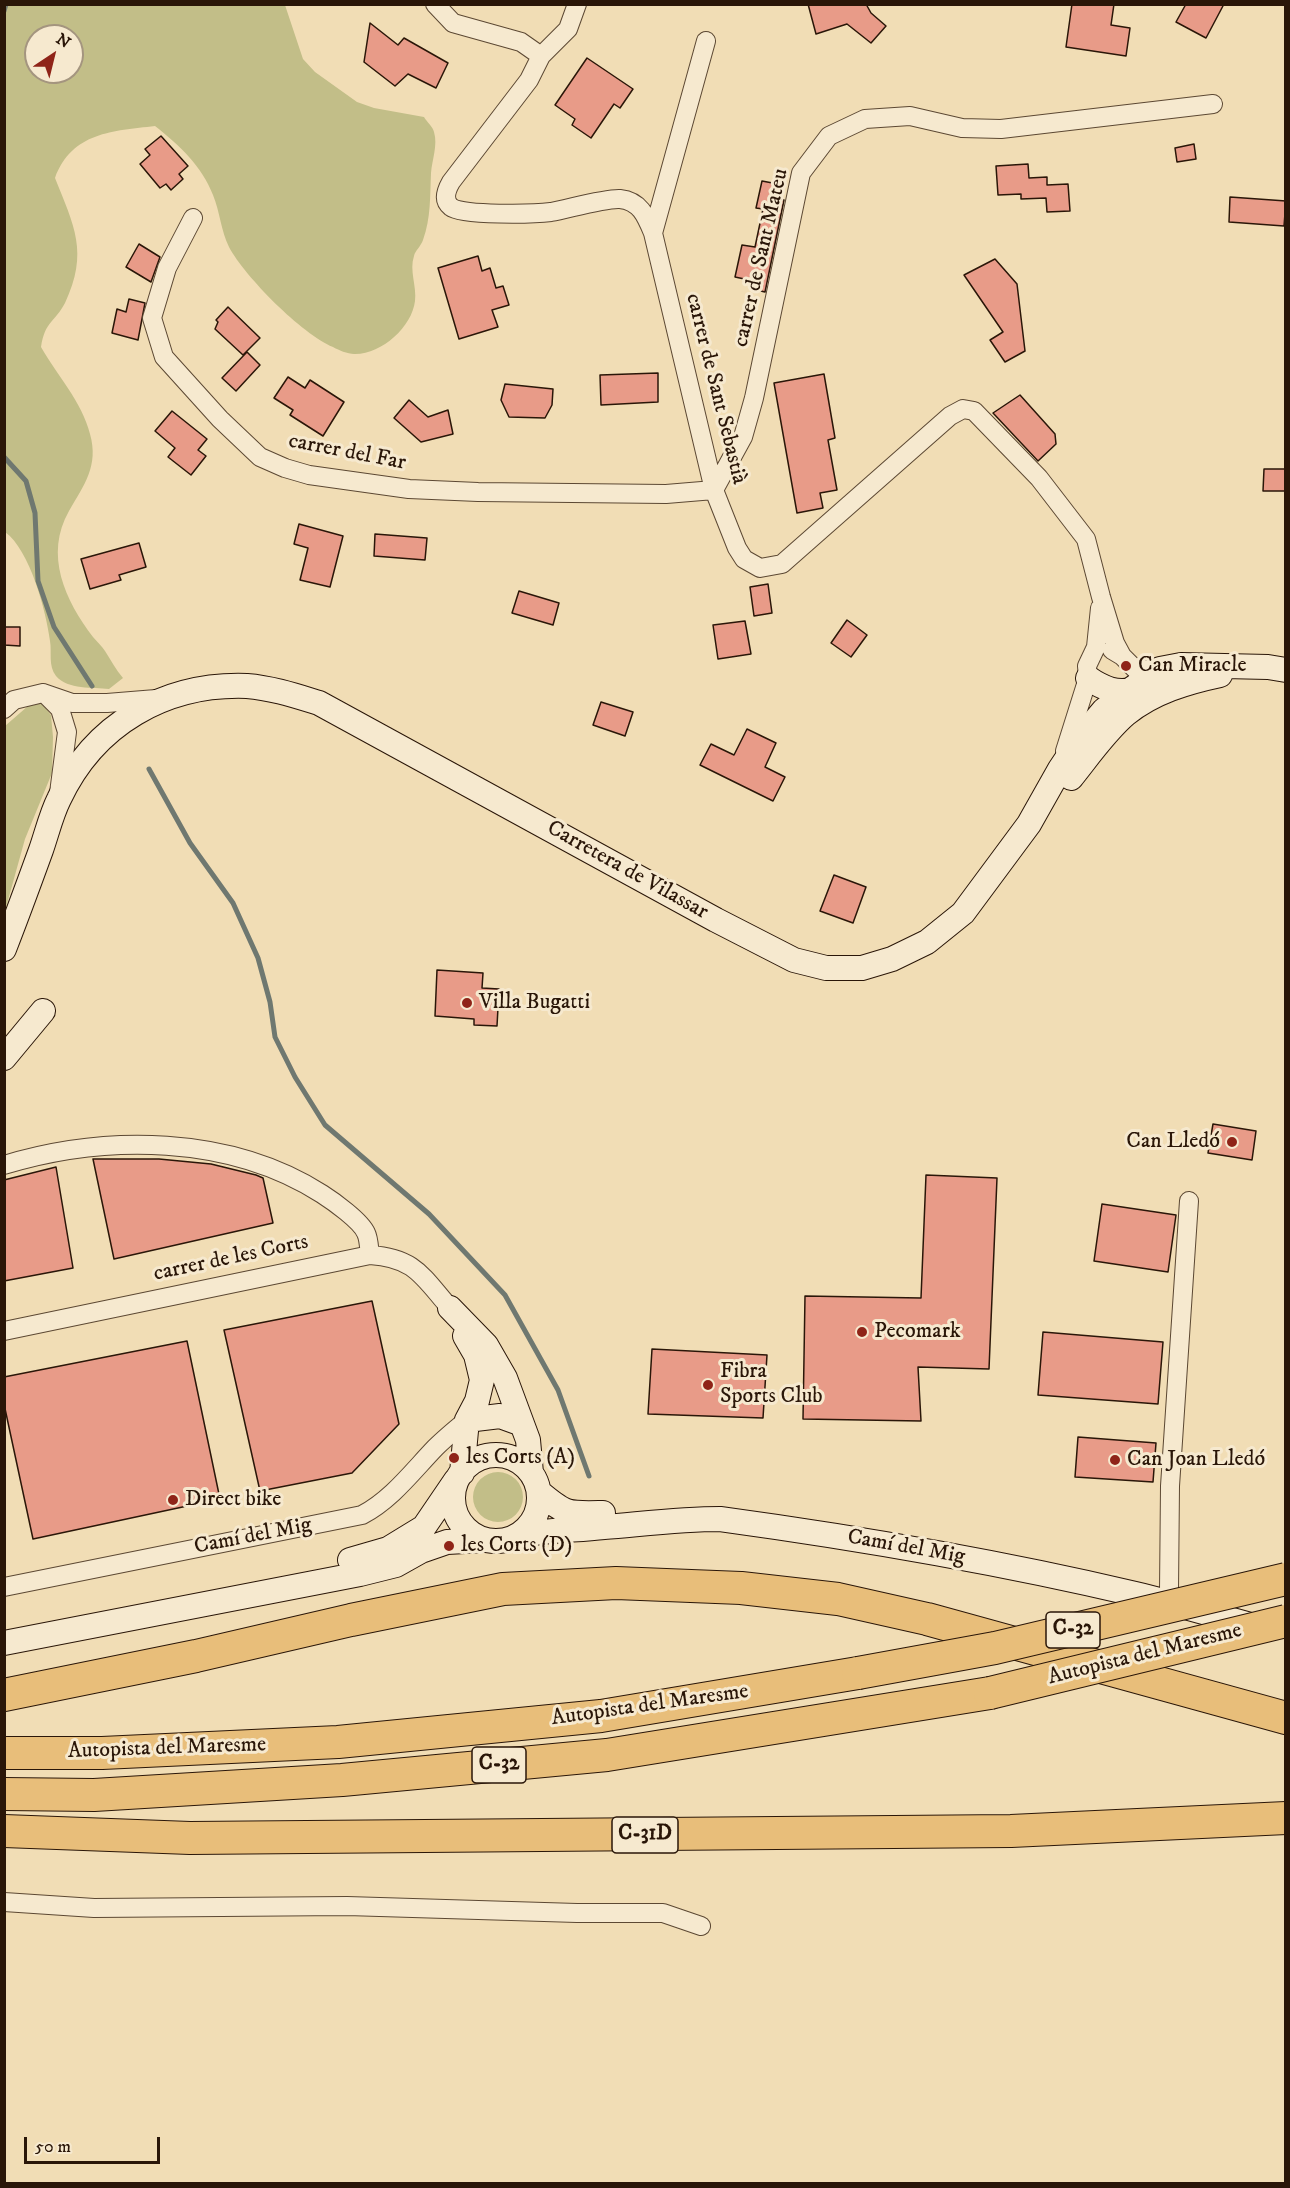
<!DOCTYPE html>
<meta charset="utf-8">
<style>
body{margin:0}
#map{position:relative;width:1290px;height:2188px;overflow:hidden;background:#f1ddb5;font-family:"IM FELL DW Pica",serif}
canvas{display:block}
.frame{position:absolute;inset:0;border:6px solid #2a1608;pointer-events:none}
.north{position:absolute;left:24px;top:24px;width:60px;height:60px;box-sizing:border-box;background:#f6e9cf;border:2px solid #a4957f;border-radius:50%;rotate:35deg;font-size:16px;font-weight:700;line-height:24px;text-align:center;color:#2a1608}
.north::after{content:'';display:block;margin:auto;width:21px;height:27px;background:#8f2418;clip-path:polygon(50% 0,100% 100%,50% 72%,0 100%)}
.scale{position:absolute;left:24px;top:2137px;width:136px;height:27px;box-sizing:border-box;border:3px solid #2a1608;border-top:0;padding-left:8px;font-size:18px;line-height:21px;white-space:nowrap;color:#2a1608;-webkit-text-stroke:4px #f6e9cf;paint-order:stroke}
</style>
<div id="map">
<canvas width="1290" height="2188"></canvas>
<div class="frame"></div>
<div class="north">N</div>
<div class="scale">50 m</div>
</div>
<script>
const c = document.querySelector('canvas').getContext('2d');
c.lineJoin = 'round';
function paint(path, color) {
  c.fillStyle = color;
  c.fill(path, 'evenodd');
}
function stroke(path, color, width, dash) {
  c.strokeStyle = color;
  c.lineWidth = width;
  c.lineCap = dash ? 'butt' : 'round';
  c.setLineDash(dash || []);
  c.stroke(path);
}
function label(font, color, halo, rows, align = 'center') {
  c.font = font + ' "IM FELL DW Pica",serif';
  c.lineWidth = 6;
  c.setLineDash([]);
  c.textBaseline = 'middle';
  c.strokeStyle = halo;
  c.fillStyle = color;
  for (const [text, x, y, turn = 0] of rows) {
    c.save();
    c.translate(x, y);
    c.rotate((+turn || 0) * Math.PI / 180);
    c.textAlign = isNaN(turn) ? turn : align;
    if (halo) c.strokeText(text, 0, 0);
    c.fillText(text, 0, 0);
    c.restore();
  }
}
const green = new Path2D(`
 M4,5H285L303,59L315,72L357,102L374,108L424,117C427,122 433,127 434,132C438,145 432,160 431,173C430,196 431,218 423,240C421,246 415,251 414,256C409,270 417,287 415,301C412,327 381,355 354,354C348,354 338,350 333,347C302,334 245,277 229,247C221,231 220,212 213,195C202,166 179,145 155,126C113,131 72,132 55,178C74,226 89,252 65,303C55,322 45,321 41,347C57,375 82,402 90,434C99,466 84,485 69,511C44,555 65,600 93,637C97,642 102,646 105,651C111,660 116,670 123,678L109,689C93,687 68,690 56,676C48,666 52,652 50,641C46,611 30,550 5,532ZM36,36H72V72H36Z
 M42,703L51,715L53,737L52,773L25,839L5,911V726L28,706Z
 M473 1497a25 25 0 1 1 50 0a25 25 0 1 1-50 0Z`);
const stream = new Path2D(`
 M4,11L6,4
 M4,457L26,481L35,513L38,581L54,627L92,686
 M149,769L190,843L233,903L258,958L270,1002L275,1037L295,1077L325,1125L429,1214L505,1295L558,1390L589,1476`);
const building = new Path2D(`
 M808,4H866L871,13L886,26L871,43L847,24L816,34Z
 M1072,4H1114L1111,25L1130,28L1126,56L1066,47Z
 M1186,4H1224L1206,38L1176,22Z
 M370,23L398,45L404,38L448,63L436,88L408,74L395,86L364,62Z
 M587,58L633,89L620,108L614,104L591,138L572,125L575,119L555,105Z
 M161,136L188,166L179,174L183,179L171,190L166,184L160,188L140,164L150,155L145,149Z
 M1194,144L1196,159L1177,162L1175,148Z
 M1028,164L1029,178L1047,177V185L1068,184L1070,211L1047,212L1046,198L1021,199V194L998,195L996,166Z
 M762,181L783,185L780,199L784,200L765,292L752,289L754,281L735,277L742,245L755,247L763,209L756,208Z
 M1230,197L1286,201L1284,226L1229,222Z
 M139,244L160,257L151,282L126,267Z
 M478,256L482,271L490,268L496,288L503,286L509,305L492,310L498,327L459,339L438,268Z
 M995,259L1017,284L1025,351L1005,362L990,340L1003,332L964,275Z
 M129,299L145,303L138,340L112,333L117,309L126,312Z
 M228,307L260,338L243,355L215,329L218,322L216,320Z
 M247,352L260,365L236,391L222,378Z
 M658,373V402L601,405L600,375Z
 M824,374L835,438L828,440L837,490L820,493L823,508L797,513L774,383Z
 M288,377L305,388L310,380L344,402L323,436L290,415L293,410L274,398Z
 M505,384L553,389L552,405L545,418L509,417L501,400Z
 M1020,395L1055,434L1056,444L1038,461L993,413Z
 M409,400L428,417L448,410L453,434L421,442L394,418Z
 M172,411L207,439L198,450L206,456L191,475L168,457L175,448L155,431Z
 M1264,469H1286V491H1263Z
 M299,524L343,536L330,587L300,580L308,548L294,544Z
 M375,534L427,538L425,560L374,556Z
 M139,543L146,567L119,575L121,580L90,589L81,559Z
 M768,584L772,613L754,616L750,587Z
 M519,591L559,603L553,625L512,613Z
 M847,620L867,635L851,657L831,643Z
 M745,621L751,654L718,659L713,625Z
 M4,627H20V646L4,645Z
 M601,702L633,712L625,736L593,725Z
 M747,729L776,743L765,767L785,777L773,801L700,765L711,744L734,755Z
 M834,875L866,887L853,923L820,911Z
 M437,970L483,973L482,988L499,989L497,1026L474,1025V1019L435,1016Z
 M1213,1124L1256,1131L1252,1160L1208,1153Z
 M93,1159H159L211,1164L256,1175L263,1178L273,1223L114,1259Z
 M56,1167L73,1268L4,1281V1180Z
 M926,1175L997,1178L989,1369L918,1367L921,1421L803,1419L805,1296L921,1298Z
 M1102,1204L1176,1215L1168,1272L1094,1261Z
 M372,1301L399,1424L352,1473L260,1491L224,1330Z
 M1043,1332L1163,1342L1158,1404L1038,1395Z
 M187,1341L220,1499L33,1539L4,1404V1377Z
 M652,1349L767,1355L763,1418L648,1414Z
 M1078,1437L1156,1443L1153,1482L1075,1477Z`);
const street = new Path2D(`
 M435,4L453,23L521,42L541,56L529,80L451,182C447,189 442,200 451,207C462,216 535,214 551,212C568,209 605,198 620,199C640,201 646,216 653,233L714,490L737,548L744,559L760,568L782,564L950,416L963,409L974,411L1039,478L1086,539L1101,597L1115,643L1122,656
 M541,56L568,29L577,4
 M193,218L167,268L152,318L164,357L220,419L260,457L285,468L309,475L409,489L478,492L666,494L714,490L743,437L754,398L801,173L829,136L865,119L910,116L962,128L1001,129L1213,104
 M653,233L706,41
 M1112,650L1122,656L1136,670L1160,669
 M43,693L72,703H107L156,699
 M47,696L60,709L67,732L59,793
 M4,709L14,700L43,693
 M1065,751L1088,678L1087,666L1096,647L1100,608
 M4,1165C106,1134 230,1135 322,1194C333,1201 361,1221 366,1233C369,1239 369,1249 370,1255
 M4,1331L370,1255C415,1258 422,1276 450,1308
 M4,1587L362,1515C391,1500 412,1472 435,1448C445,1438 456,1429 467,1420
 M1169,1590L1170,1486L1189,1201
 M4,1902L94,1908L347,1906L577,1913H663L701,1926`);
const secondary = new Path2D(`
 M1088,678C1104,689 1117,694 1136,689
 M1071,778C1088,757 1105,732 1126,714C1153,692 1187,682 1220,675
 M4,949C17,916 29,883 41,850C47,833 51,815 59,799C94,724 165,683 247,686C272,688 296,696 319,703L716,920L794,960L826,968H862L892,959L927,942L963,913L1029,824L1060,769L1082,736L1104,710L1130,690L1160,669L1181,665L1268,667L1286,670
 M4,1058L43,1011
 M450,1308L486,1345L505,1378L528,1440L531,1473
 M467,1420L500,1416L522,1424
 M453 1498a43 43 0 1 1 86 0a43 43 0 1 1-86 0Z
 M462,1473L467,1420L477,1401L482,1380L476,1355L465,1336
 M539,1492C566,1515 568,1514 603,1513
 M520,1535C548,1530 576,1530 604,1527C642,1524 681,1519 720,1519C859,1538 999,1562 1135,1594C1177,1604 1217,1616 1258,1627
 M350,1560L388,1549L424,1527L456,1480
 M4,1643L360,1574L396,1565L421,1551L447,1542L483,1540`);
const highway = new Path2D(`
 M4,1695L196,1656L351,1620L503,1589L616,1583L741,1588L838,1599L927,1619L1286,1718
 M4,1753H102L338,1742L601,1716L858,1673
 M4,1794L94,1795L342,1780L607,1755L990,1693
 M4,1831L190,1838L1011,1831L1286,1818`);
const highwayBridge = new Path2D(`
 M858,1673L995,1648L1286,1579
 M990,1693L1286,1621`);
const markers = [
 [1126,666,6,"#8f2418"],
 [467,1003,6,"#8f2418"],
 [1232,1142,6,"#8f2418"],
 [862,1332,6,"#8f2418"],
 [708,1385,6,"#8f2418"],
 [454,1458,6,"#8f2418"],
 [1115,1460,6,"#8f2418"],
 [173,1500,6,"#8f2418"],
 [449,1546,6,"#8f2418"]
];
const shields = [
 [1073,1630,54],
 [499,1765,54],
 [645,1835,66]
];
const shieldNames = [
 ["C-32",1073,1630],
 ["C-32",499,1765],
 ["C-31D",645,1835]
];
const streetNames = [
 ["carrer de Sant Mateu",762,258,-77],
 ["carrer de Sant Sebastià",715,389,76],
 ["carrer del Far",347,453,11],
 ["Carretera de Vilassar",627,871,29],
 ["carrer de les Corts",231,1259,-12],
 ["Camí del Mig",253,1537,-11],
 ["Camí del Mig",906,1548,10],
 ["Autopista del Maresme",1145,1655,-14],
 ["Autopista del Maresme",650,1706,-8],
 ["Autopista del Maresme",167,1749,-2]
];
const poiNames = [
 ["Can Miracle",1138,666],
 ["Villa Bugatti",479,1003],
 ["Can Lledó",1220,1142,"right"],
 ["Pecomark",874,1332],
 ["Fibra",720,1372],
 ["Sports Club",720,1397],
 ["les Corts (A)",466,1458],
 ["Can Joan Lledó",1127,1460],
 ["Direct bike",185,1500],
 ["les Corts (D)",461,1546]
];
paint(green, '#c2be88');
stroke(stream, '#6f7870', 5);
paint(building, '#e89b88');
stroke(building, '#2a1608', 1.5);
stroke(street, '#5c4833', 20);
stroke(secondary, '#2a1608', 26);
stroke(highway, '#2a1608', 34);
stroke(street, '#f6e9cf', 18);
stroke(secondary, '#f6e9cf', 24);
stroke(highway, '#e8be7a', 32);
stroke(highwayBridge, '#2a1608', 34, []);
stroke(highwayBridge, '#e8be7a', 32);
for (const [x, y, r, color] of markers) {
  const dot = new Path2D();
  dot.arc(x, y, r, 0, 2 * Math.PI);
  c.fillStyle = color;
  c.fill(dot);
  stroke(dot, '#f6e9cf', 2);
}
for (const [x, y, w] of shields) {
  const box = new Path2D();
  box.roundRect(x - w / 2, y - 18, w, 36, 4.5);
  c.fillStyle = '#f6e9cf';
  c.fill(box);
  stroke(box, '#2a1608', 1.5);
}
label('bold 21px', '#2a1608', null, shieldNames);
label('22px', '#2a1608', '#f6e9cf', streetNames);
label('22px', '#2a1608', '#f6e9cf', poiNames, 'left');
</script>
